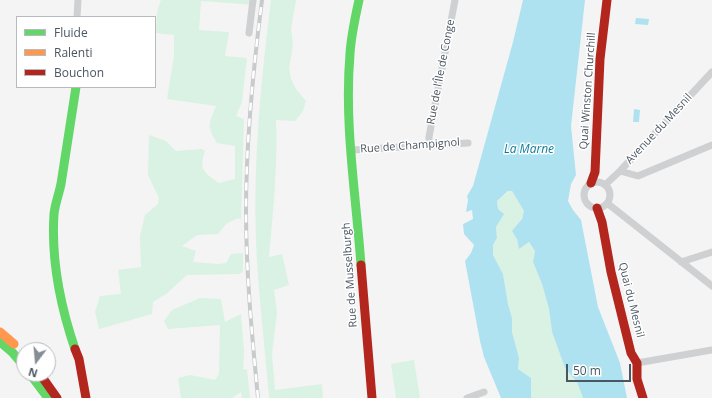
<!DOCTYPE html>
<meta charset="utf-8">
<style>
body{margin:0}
#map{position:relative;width:712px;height:398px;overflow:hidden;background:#f4f4f4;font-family:"Open Sans",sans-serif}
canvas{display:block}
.legend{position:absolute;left:16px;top:16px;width:140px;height:72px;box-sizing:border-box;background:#fff;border:1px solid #b7bbc0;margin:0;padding:5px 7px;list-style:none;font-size:12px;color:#4a5661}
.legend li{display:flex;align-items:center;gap:8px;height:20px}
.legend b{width:20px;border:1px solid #b7bbc0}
.north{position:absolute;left:16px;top:342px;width:40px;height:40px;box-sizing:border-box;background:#fff;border:1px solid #b7bbc0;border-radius:50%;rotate:196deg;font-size:11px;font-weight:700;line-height:16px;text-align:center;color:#4a5661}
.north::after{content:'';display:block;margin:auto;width:14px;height:18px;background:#868d94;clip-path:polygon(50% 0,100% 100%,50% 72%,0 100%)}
.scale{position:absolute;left:566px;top:364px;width:65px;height:18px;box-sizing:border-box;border:2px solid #4a5661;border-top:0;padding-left:5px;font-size:12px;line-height:14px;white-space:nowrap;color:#4a5661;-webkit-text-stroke:3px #fff;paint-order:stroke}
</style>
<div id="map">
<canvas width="712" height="398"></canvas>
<ul class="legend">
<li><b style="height:5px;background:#63d668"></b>Fluide</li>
<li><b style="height:5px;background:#ff974d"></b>Ralenti</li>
<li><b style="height:5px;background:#b3261e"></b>Bouchon</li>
</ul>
<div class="north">N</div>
<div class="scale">50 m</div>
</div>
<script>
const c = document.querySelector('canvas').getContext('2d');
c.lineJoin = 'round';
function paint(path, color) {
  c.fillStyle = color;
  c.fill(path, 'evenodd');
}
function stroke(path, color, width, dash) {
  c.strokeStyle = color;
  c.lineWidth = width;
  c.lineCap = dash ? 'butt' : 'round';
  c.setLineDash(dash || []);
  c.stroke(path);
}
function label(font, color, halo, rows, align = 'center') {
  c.font = font + ' "Open Sans",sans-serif';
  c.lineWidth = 3;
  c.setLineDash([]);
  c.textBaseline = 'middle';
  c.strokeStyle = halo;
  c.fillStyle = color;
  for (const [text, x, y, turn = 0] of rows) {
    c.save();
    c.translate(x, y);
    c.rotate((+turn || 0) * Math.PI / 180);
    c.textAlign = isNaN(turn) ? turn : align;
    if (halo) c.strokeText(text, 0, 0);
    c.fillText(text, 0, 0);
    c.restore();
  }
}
const green = new Path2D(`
 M161,0H257L256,5L201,1L199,30L229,32L225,56L247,58L242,102L236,116L244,119L241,220L238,218L226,224L218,234L197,235L182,246L196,251L193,262L218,264L226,263L231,254L243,253V272L239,274L187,275L166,294L153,302L152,314L99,329L95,312L100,296L121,294L118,270L141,267L140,236L145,215L158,204L159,198L148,175L149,135L166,141L176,151L202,149L205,151C198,170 205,173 219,183L235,179V146L217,143C206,125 209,124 216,106L167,99L174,56V35L156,33L157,12Z
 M271,0H296L291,29L293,44L289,69L291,79L296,89L306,101L303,111L295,121L276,120C278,165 273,212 269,257L282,254L289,285L274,290L277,313L272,354L275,390L322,384L323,398H269C265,346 258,294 256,241C253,161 261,80 271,0Z
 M509,191H512L524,211L522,219L515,235L517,239L519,249L529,242L535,251L533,262L542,284L549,309L552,332L565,368L577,382L583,398H531V378L518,369L519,358L512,332V318L508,304L503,274L493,255V245L497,238L496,227L503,214L498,209L497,201Z
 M200,298L221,299L225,322L241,314L244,351L243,369L247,370L250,398H242L241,392L232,398H181L178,378L190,375L215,380L219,374L220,325L168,329L164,321L172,310Z
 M414,360L420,398H396L391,364Z`);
const water = new Path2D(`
 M523,0H585L571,126L576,175L571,184L568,201L573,210L581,220L598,307L620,363L627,398H583L577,382L565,368L552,332L549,309L542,284L533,262L535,251L529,242L519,249L517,239L512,231L522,219L524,211L512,191H508L497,201L498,209L504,214L496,227L497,238L493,245V255L503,274L508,304L512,318V332L519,358L518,369L531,378V398H501L484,357L480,341L465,261L471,253L474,245L464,234L463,224L473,219L472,210L466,212L468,200L467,196L473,186L513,42Z
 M636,18L649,19L648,25L635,24Z
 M634,109L640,110L639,122H633Z`);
const street = new Path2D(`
 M77,17L78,0
 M249,33L253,0
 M429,145V137L455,0
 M352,150L468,143
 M620,171L638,176L712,145
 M584 195a13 13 0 1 1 26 0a13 13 0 1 1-26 0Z
 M605,185L620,171L712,72
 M607,203L712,286
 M681,262L712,252
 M637,363L712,350
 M467,398L484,392`);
const fast = new Path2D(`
 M359,0C355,18 351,36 350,54C344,124 356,195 361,265
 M0,342L12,352L24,366
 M75,349C60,305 51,260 54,214C55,204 59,194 61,184C66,151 71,119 76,87
 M30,374L48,398`);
const slow = new Path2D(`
 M0,332L14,344`);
const jam = new Path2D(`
 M591,183L595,172L600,59L607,0
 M597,208L602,222L611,272L631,353L637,363V379L643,398
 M361,265L372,398
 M75,349L79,359L86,398
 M40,374L57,398`);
const rail = new Path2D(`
 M258,398C252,336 246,273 246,211C246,140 253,70 262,0`);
const streetNames = [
 ["Rue de l'Île de Conge",441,72,-79],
 ["Quai Winston Churchill",588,91,-86],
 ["Avenue du Mesnil",659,129,-47],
 ["Rue de Champignol",410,146,-4],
 ["Rue de Musselburgh",350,275,-94],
 ["Quai du Mesnil",631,300,76]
];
const waterNames = [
 ["La Marne",529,150]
];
paint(green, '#d9f2e3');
paint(water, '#aee2f0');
stroke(street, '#ced0d2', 7);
stroke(fast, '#63d668', 9);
stroke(slow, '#ff974d', 9);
stroke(jam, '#b3261e', 9);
stroke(rail, '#c9cacc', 4);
stroke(rail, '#fff', 2.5, [8]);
label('11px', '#4a5661', '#fff', streetNames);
label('italic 12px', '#0c7c9b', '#fff', waterNames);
</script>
